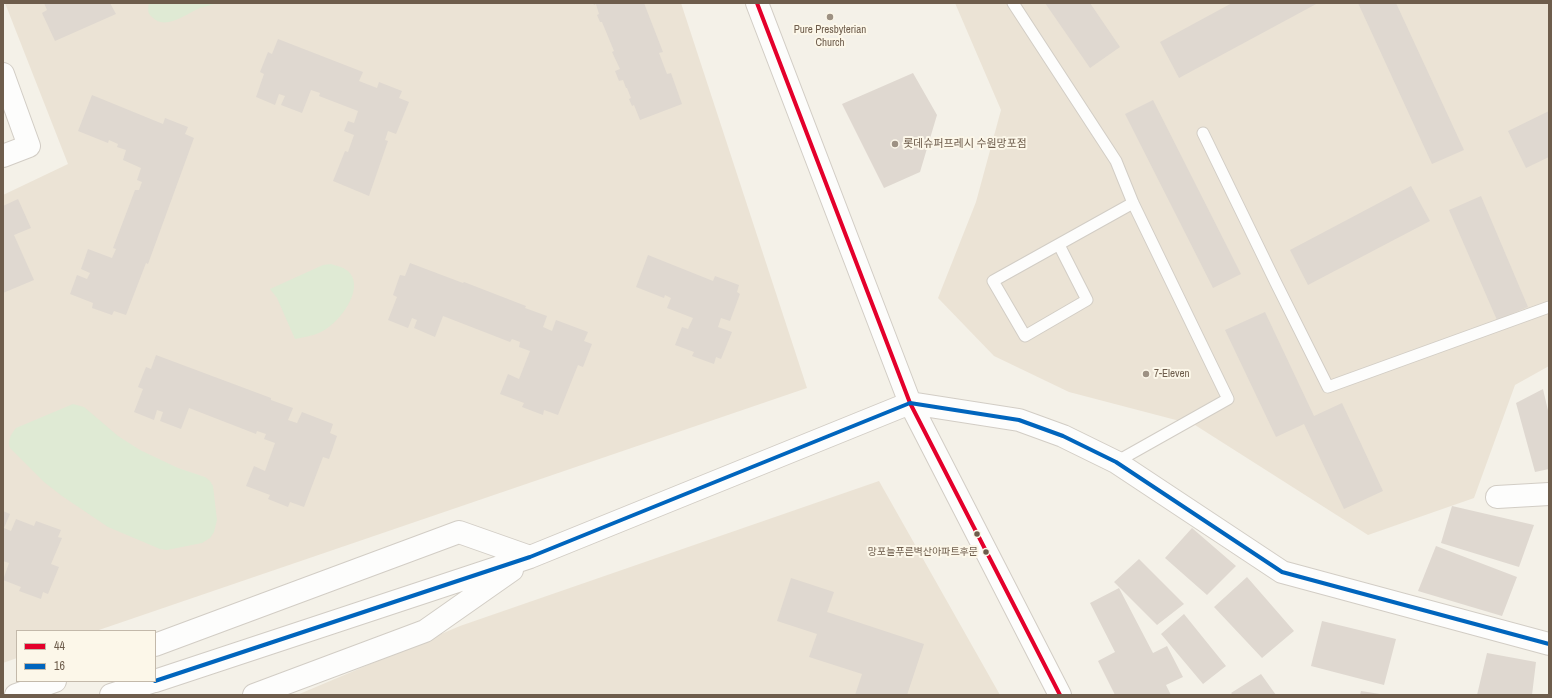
<!DOCTYPE html>
<meta charset="utf-8">
<style>
body{margin:0}
#map{position:relative;width:1552px;height:698px;overflow:hidden;background:#f4f1e8;font-family:"Archivo Narrow",sans-serif}
canvas{display:block}
.frame{position:absolute;inset:0;border:4px solid #6e5d4c;pointer-events:none}
.legend{position:absolute;left:16px;top:630px;width:140px;height:52px;box-sizing:border-box;background:#fcf7e9;border:1px solid #c3b9aa;margin:0;padding:5px 7px;list-style:none;font-size:12px;color:#6e5d4c}
.legend li{display:flex;align-items:center;gap:8px;height:20px}
.legend b{width:20px;border:1px solid #c3b9aa}
</style>
<div id="map">
<canvas width="1552" height="698"></canvas>
<div class="frame"></div>
<ul class="legend">
<li><b style="height:5px;background:#e4002b"></b>44</li>
<li><b style="height:5px;background:#0065bd"></b>16</li>
</ul>
</div>
<script>
const c = document.querySelector('canvas').getContext('2d');
c.lineJoin = 'round';
function paint(path, color) {
  c.fillStyle = color;
  c.fill(path, 'evenodd');
}
function stroke(path, color, width, dash) {
  c.strokeStyle = color;
  c.lineWidth = width;
  c.lineCap = dash ? 'butt' : 'round';
  c.setLineDash(dash || []);
  c.stroke(path);
}
function label(font, color, halo, rows, align = 'center') {
  c.font = font + ' "Archivo Narrow","Noto Sans KR",sans-serif';
  c.lineWidth = 4;
  c.setLineDash([]);
  c.textBaseline = 'middle';
  c.strokeStyle = halo;
  c.fillStyle = color;
  for (const [text, x, y, turn = 0] of rows) {
    c.save();
    c.translate(x, y);
    c.rotate((+turn || 0) * Math.PI / 180);
    c.textAlign = isNaN(turn) ? turn : align;
    if (halo) c.strokeText(text, 0, 0);
    c.fillText(text, 0, 0);
    c.restore();
  }
}
const residential = new Path2D(`
 M5,3H681L807,388L96,631H17V658L3,663V195L68,164Z
 M955,3H1549V366L1515,385L1474,498L1368,535L1195,425L1069,392L994,356L938,298L976,202L1001,110Z
 M879,481L1000,695H297L460,626Z`);
const green = new Path2D(`
 M149,3H218C212,5 206,6 200,8C186,14 165,31 152,17C147,13 148,9 149,3Z
 M331,264C337,266 343,267 348,271C367,289 337,326 319,333C312,336 303,337 295,339L277,298L270,289L323,265Z
 M73,404L84,407L118,436L140,450L178,468L205,477L210,481L213,486L217,520L214,532L210,538L202,543L167,550L160,549L108,527L62,496L44,482L10,448C7,441 11,434 16,428Z`);
const building = new Path2D(`
 M44,3H110L116,14L55,41L42,13L47,10Z
 M593,3H644L663,52L659,53L667,74L671,73L682,104L640,120L634,105L632,106L629,99L631,98L627,88H626L623,80L619,81L615,71L620,69L612,52L614,51L602,22H600L597,15L599,14L596,4L594,5Z
 M1045,3H1090L1120,47L1090,68Z
 M1232,3H1318L1179,78L1160,42Z
 M1358,3H1396L1464,150L1432,164Z
 M278,39L363,72L359,81L377,88L379,82L402,91L399,98L409,102L396,134L388,131L385,140L388,141L369,196L333,181L345,151L348,152L354,135L344,131L348,121L354,123L358,111L319,96L320,93L311,90L302,113L281,105L285,96L279,94L275,105L256,97L264,74L260,72L268,52L272,54Z
 M913,73L937,115L920,172L884,188L842,104Z
 M92,95L163,124L165,118L188,127L185,134L194,138L148,264L146,263L126,315L114,311L112,315L92,308L93,303L70,294L77,275L87,279L90,273L81,269L88,249L112,258L116,249L113,248L135,190H139L142,182L137,180L141,168L123,160L126,150L117,147L118,144L109,140L108,143L78,131Z
 M1153,100L1241,274L1213,288L1125,114Z
 M1549,111V157L1526,168L1508,131Z
 M1411,186L1430,221L1308,285L1290,250Z
 M1481,196L1528,307L1497,320L1449,210Z
 M18,199L31,228L14,235L34,280L3,293V206Z
 M648,255L713,281L715,276L739,285L737,292L740,294L730,321L721,318L718,327L732,332L721,359L716,357L714,364L692,356L694,352L675,345L682,327L688,329L693,318L667,308L671,298L665,295L664,298L636,287Z
 M410,263L463,283L464,282L526,306L525,308L547,316L543,327L552,331L556,320L588,332L584,341L592,344L583,367L578,365L558,415L544,410L543,415L522,407L524,403L500,394L508,374L519,379L530,351L519,347L520,342L512,339L510,342L443,316L435,337L414,328L417,320L412,318L408,328L388,320L397,297L393,295L400,275L405,276Z
 M1265,312L1314,416L1342,403L1383,491L1344,509L1304,424L1276,437L1225,330Z
 M156,355L271,398V400L293,408L288,420L297,423L302,412L333,424L330,433L337,436L329,459L323,457L304,507L290,502L288,507L268,499L270,495L246,486L254,466L265,471L275,443L264,439L266,434L257,431L256,434L189,408L181,429L160,421L163,412L157,410L154,420L134,412L143,389L138,387L146,367L151,369Z
 M1543,389L1549,415V469L1535,472L1516,403Z
 M1452,506L1534,525L1519,567L1441,543Z
 M3,511L10,514L4,528L11,531L16,519L34,526L36,521L61,530L58,537L62,538L51,564L59,567L48,594L43,592L41,599L19,591L21,587L3,580L9,563L3,561Z
 M1192,528L1236,566L1207,595L1165,558Z
 M1436,546L1517,577L1502,616L1418,591Z
 M1139,559L1184,604L1157,625L1114,582Z
 M1247,577L1294,631L1262,658L1214,607Z
 M791,578L834,592L827,612L924,644L907,695H855L862,674L809,657L817,634L777,621Z
 M1119,588L1153,653L1167,646L1183,677L1166,685L1171,695H1115L1098,661L1115,652L1090,603Z
 M1184,614L1226,666L1203,684L1161,634Z
 M1322,621L1396,639L1384,685L1311,666Z
 M1487,653L1536,662L1532,695H1477Z
 M1261,674L1276,695H1233L1231,693Z
 M1361,691L1380,694L1379,695H1360Z`);
const lane = new Path2D(`
 M1013,3L1116,161L1133,203L1228,399L1116,462
 M1203,133L1276,283L1328,387L1549,307
 M1059,245L1087,300L1025,336L993,281L1133,203`);
const street = new Path2D(`
 M757,3L910,403L1060,695
 M3,74L29,146L3,156
 M1497,497L1549,494
 M155,645L459,532L530,557
 M155,681L530,557L910,403L1019,420L1063,436L1116,462L1282,572L1549,644
 M16,695L55,681
 M111,695L154,681
 M254,695L425,631L512,570`);
const bus1 = new Path2D(`
 M757,3L910,403L1060,695`);
const bus2 = new Path2D(`
 M155,681L530,557L910,403L1019,420L1063,436L1116,462L1282,572L1549,644`);
const markers = [
 [830,17,4,"#9d9183"],
 [895,144,4,"#9d9183"],
 [1146,374,4,"#9d9183"],
 [977,534,3.5,"#6e5d4c"],
 [986,552,3.5,"#6e5d4c"]
];
const busNames = [
 ["망포늘푸른벽산아파트후문",978,552]
];
const poiNames = [
 ["Pure Presbyterian",830,30,"center"],
 ["Church",830,43,"center"],
 ["롯데슈퍼프레시 수원망포점",903,144],
 ["7-Eleven",1154,374]
];
paint(residential, '#ebe3d5');
paint(green, '#dfead4');
paint(building, '#dfd8d0');
stroke(lane, '#d2cdc5', 13);
stroke(street, '#d2cdc5', 24);
stroke(lane, '#fdfdfc', 11);
stroke(street, '#fdfdfc', 22);
stroke(bus1, '#e4002b', 4);
stroke(bus2, '#0065bd', 4);
for (const [x, y, r, color] of markers) {
  const dot = new Path2D();
  dot.arc(x, y, r, 0, 2 * Math.PI);
  c.fillStyle = color;
  c.fill(dot);
  stroke(dot, '#fcf7e9', 1.5);
}
label('10px', '#6e5d4c', '#fcf7e9', busNames, 'right');
label('11px', '#6e5d4c', '#fcf7e9', poiNames, 'left');
</script>
